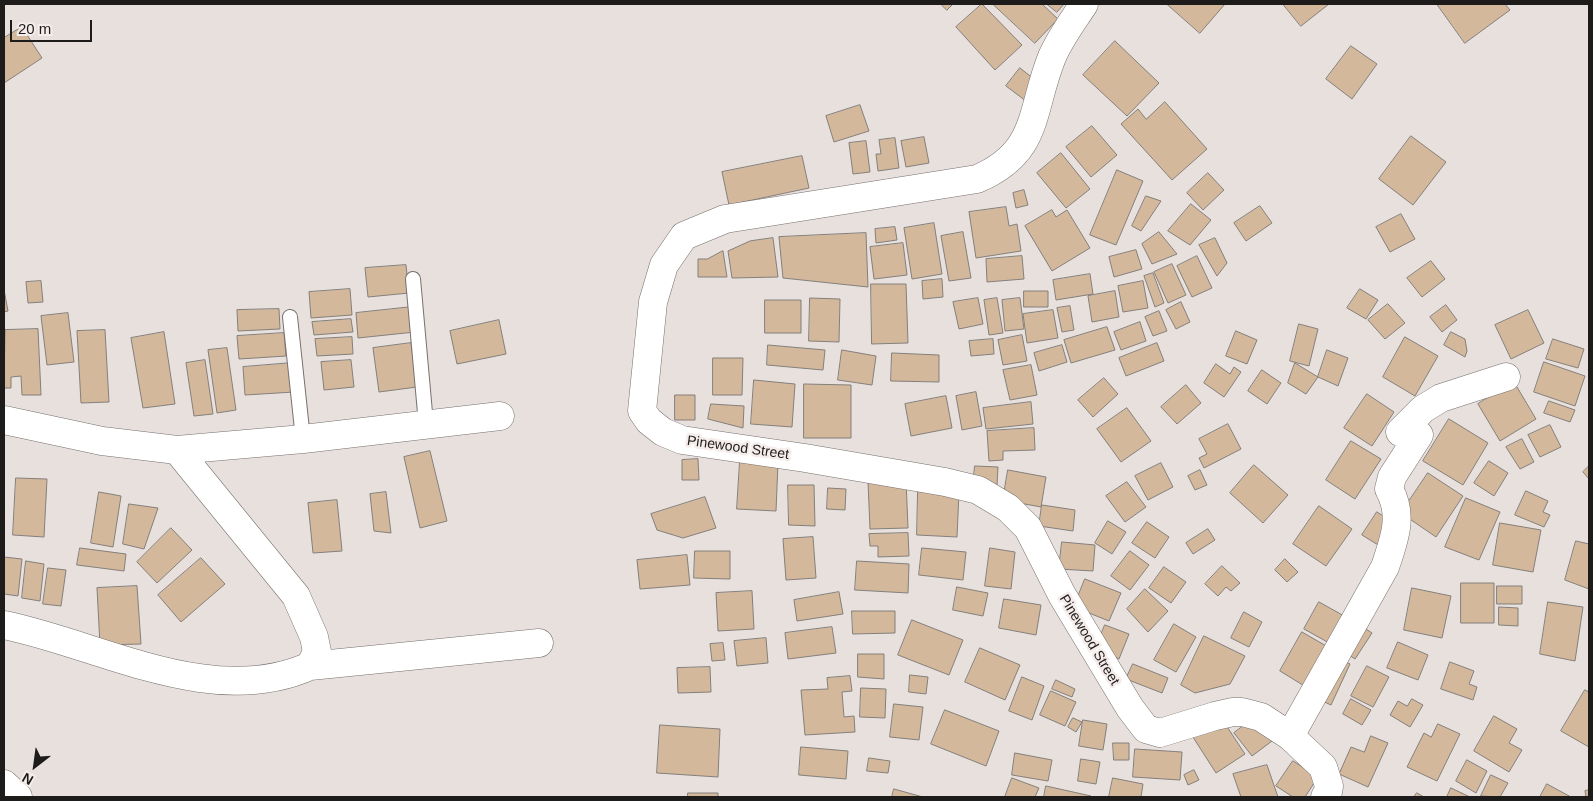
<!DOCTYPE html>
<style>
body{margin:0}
#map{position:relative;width:1593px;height:801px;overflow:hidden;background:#e7e0dd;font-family:Arial,sans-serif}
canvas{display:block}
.frame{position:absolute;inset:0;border:5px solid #1e1c1b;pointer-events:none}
.north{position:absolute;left:10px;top:741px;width:50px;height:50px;-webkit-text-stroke:4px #f5edeb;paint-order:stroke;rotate:210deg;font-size:14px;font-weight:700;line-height:20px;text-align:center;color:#1e1c1b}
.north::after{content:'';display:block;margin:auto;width:18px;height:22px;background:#1e1c1b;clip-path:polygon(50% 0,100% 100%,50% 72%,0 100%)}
.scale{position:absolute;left:10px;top:20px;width:82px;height:22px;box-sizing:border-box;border:2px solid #1e1c1b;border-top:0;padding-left:6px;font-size:15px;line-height:18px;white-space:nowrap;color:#1e1c1b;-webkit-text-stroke:4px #f5edeb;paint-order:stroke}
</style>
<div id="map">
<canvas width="1593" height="801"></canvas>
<div class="frame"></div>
<div class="north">N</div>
<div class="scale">20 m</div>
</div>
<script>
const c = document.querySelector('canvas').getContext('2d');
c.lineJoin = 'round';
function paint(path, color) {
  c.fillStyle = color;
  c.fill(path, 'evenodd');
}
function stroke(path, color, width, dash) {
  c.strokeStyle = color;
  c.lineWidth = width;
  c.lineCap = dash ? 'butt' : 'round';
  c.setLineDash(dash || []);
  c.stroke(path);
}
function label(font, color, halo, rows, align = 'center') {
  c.font = font + ' Arial,sans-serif';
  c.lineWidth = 5;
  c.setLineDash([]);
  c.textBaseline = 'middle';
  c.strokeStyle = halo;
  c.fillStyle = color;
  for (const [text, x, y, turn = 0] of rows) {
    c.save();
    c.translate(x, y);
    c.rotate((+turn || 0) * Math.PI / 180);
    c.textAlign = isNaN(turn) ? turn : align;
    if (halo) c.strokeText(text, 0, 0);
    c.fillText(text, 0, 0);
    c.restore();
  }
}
const building = new Path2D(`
 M941,4H953L947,10Z
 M982,4L1022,45L995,70L956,27Z
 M993,4H1042L1058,19L1035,43Z
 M1047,4H1064L1057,12Z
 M1167,4H1225L1200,33Z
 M1283,4H1329L1301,26Z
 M1437,4H1505L1510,10L1465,43Z
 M22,27L42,58L4,83V38Z
 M1115,41L1159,83L1127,116L1083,75Z
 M1351,46L1377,64L1352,99L1326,79Z
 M1020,68L1039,83L1026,101L1006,86Z
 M1165,102L1207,149L1172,180L1121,124L1138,109L1146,119Z
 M860,105L869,131L834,142L826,116Z
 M1092,126L1117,155L1091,177L1066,147Z
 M1411,136L1446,162L1413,205L1379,179Z
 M924,137L929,163L906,167L901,141Z
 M895,138L899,168L878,171L876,154H881L879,140Z
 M866,141L870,172L853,174L849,143Z
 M1061,153L1090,189L1066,208L1037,173Z
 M802,156L809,188L729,205L722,172Z
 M1117,170L1143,181L1116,245L1090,235Z
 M1208,173L1224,190L1203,210L1187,193Z
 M1024,190L1028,205L1016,208L1013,193Z
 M1146,196L1161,201L1141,231L1132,226Z
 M1191,204L1211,220L1190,245L1168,231Z
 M1260,206L1272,223L1246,241L1234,223Z
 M1006,207L1009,226L1017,224L1021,251L976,258L969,212Z
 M1052,210L1056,217L1067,210L1090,248L1052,271L1025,226Z
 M1401,214L1415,239L1390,252L1376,227Z
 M934,223L942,274L912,279L904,228Z
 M895,227L897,240L876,243L875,229Z
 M963,232L971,278L949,281L941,236Z
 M1159,232L1177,254L1152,264L1142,244Z
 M866,233L868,287L783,278L779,237Z
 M773,238L778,277L732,278L728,251L750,241Z
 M1215,238L1227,263L1217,276L1199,245Z
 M903,243L907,275L874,279L870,247Z
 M1136,250L1142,269L1114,277L1109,257Z
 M723,251L727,277H698V259H707Z
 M1022,256L1024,279L987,282L986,259Z
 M1197,256L1212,288L1192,297L1177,266Z
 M1431,261L1445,279L1422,297L1407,278Z
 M1172,264L1186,295L1168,303L1154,272Z
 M406,265L409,293L368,297L365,268Z
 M1153,273L1164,303L1155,307L1144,276Z
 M1090,274L1093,294L1056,300L1053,280Z
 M942,279L943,297L923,299L922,281Z
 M41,281L43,302L28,303L26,282Z
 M1143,281L1148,308L1123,312L1118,286Z
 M871,284H906L908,343L872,344Z
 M350,289L352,315L311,318L309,292Z
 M1360,289L1378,300L1366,319L1347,308Z
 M4,290L8,311L4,312Z
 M1024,291H1048V307H1024Z
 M1115,291L1119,317L1092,322L1088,296Z
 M810,298L840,299L839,342L809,341Z
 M978,298L983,324L959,329L953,302Z
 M997,298L1003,333L989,335L984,300Z
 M1020,298L1024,329L1005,331L1002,300Z
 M765,300H801V333H765Z
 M1181,302L1190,322L1176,329L1166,310Z
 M1388,304L1405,323L1385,339L1368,320Z
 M1446,305L1457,320L1442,332L1430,317Z
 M1070,306L1074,330L1062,332L1057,308Z
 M412,307L415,332L358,338L356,313Z
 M279,309L280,329L238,331L237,310Z
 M1053,310L1058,338L1027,343L1023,314Z
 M1528,310L1544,343L1511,359L1495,325Z
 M1159,311L1167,331L1153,336L1145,317Z
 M68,313L74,362L47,365L41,316Z
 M351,319L353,332L314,335L312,322Z
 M499,320L506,354L457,364L450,331Z
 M1140,322L1146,341L1121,350L1114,332Z
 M1299,324L1318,329L1309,366L1290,361Z
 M1107,327L1115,350L1071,363L1064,340Z
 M38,329L41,395H22L21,376L11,377V388H4L5,330Z
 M105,330L109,402L81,403L77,331Z
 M1236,331L1257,340L1247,364L1226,356Z
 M164,332L175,404L143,408L131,338Z
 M1451,332L1465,339L1467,351L1465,357L1444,345Z
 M284,333L286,356L239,359L237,336Z
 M1022,335L1027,361L1003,365L998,340Z
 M352,337L353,354L317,356L315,339Z
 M1405,337L1438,356L1415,396L1383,377Z
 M993,339L994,354L971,356L969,341Z
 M1553,339L1584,349L1578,368L1546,359Z
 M411,343L417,387L379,392L373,348Z
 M1157,343L1164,361L1126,376L1119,358Z
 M768,345L825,350L823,370L767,365Z
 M1062,345L1067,362L1039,371L1034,353Z
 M227,348L236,410L217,413L208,350Z
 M842,350L876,356L872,385L838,380Z
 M1327,350L1348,358L1338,386L1318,377Z
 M892,353L939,355V382L891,381Z
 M713,358H743L742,395H713Z
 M205,360L213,414L194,416L186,363Z
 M351,360L354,387L324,390L321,362Z
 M1544,362L1585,376L1575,406L1534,392Z
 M292,363L294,392L245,395L243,367Z
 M1295,363L1318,377L1306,394L1288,383Z
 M1216,364L1230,374L1234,367L1241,372L1224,397L1204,383Z
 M1031,365L1037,395L1010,400L1003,370Z
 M1262,370L1281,383L1267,404L1248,391Z
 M1104,378L1118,394L1093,417L1078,400Z
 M754,380L795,384L792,427L751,424Z
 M1514,382L1536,419L1500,441L1478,404Z
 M804,384L851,385V438H804Z
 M1186,385L1201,403L1177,424L1161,407Z
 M976,392L982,426L962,430L956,396Z
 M1367,394L1394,412L1372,446L1344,428Z
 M675,395H695V420H675Z
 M946,396L952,428L911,436L905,404Z
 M1549,401L1575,410L1570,422L1544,413Z
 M1031,402L1033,424L986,429L983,408Z
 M711,404L744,406L743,428L708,419Z
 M1127,408L1151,441L1121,462L1097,429Z
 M1449,419L1488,443L1463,485L1423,461Z
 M1228,424L1241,449L1204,468L1199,458L1207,454L1199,439Z
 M1550,425L1561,447L1540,457L1528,435Z
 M1034,428L1035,450L1003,451V460L989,461L987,431Z
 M1522,439L1534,462L1520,469L1506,447Z
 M1351,441L1381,459L1355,499L1326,480Z
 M430,451L447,521L420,528L404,457Z
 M698,459L699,480H682V460Z
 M740,461L778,463L776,511L737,509Z
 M1489,461L1508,473L1494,496L1474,483Z
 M1161,463L1173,487L1148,500L1135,476Z
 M1254,465L1288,495L1263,523L1230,493Z
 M975,466L998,467L997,485L973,484Z
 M1589,466V479L1583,472Z
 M1008,470L1046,477L1041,507L1003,500Z
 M1200,470L1207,485L1195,490L1188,476Z
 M1428,473L1463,496L1436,537L1401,513Z
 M16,478L47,479L44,537L13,535Z
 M906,480L908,528L870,529L868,481Z
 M1127,482L1146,507L1125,522L1106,496Z
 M788,485H814L815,526L789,525Z
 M828,488L846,489L845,510L827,509Z
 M918,491L959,492L957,537L917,535Z
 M1526,491L1548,501L1543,512L1550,515L1544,527L1515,515Z
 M99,492L121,496L113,547L91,543Z
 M386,492L391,533L374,531L370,494Z
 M705,497L716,528L683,538L657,530L651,514Z
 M1466,498L1500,512L1479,560L1445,547Z
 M337,500L342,551L313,553L308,503Z
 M129,504L158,508L144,549L123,544Z
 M1042,505L1075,510L1073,531L1039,526Z
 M1319,506L1352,529L1326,566L1293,544Z
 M1377,512L1397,525L1383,548L1362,535Z
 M1108,521L1126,532L1112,554L1095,543Z
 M1147,522L1169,537L1155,558L1132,543Z
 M1500,523L1541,530L1533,572L1493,565Z
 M171,528L192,550L157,583L137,562Z
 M1208,529L1215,540L1193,554L1186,543Z
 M908,533L909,556L878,557V546H870L869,534Z
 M813,537L816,578L786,580L783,539Z
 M1576,541L1589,544V589L1565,580Z
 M1062,542L1095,545L1093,571L1059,569Z
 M80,548L126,554L124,571L77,565Z
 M922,548L966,552L963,580L919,575Z
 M990,548L1015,552L1011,589L985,586Z
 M695,551H730V579L694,578Z
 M1130,551L1149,565L1130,590L1111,576Z
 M687,555L690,585L640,589L637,560Z
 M4,557L22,559L18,596L4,594Z
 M201,558L225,584L181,622L158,595Z
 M1285,559L1298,572L1287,582L1275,570Z
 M26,561L44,564L40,601L22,598Z
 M857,561L909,564L908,593L855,590Z
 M1222,566L1240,583L1231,591L1226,587L1218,596L1205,584Z
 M1164,567L1186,582L1171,603L1149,588Z
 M48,568L66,570L61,606L43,604Z
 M1085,579L1121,593L1109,621L1074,607Z
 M1461,583H1494V623H1461Z
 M137,586L141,644L100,645L97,588Z
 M1497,586H1522V604H1497Z
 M957,587L988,593L983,616L953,610Z
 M1412,588L1451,596L1442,638L1404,630Z
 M1145,589L1168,611L1148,632L1127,609Z
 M752,591L754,629L718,631L716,593Z
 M839,592L843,614L797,621L794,600Z
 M1004,599L1041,605L1036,635L999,628Z
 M1319,602L1346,617L1331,644L1304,629Z
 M1548,602L1583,607L1575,661L1540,654Z
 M1499,607L1518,608V626L1499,625Z
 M852,611H895V633L853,634Z
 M1244,612L1262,622L1249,647L1231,638Z
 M912,620L963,640L949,675L898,655Z
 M1174,624L1196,637L1176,672L1154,660Z
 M1105,625L1129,634L1119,659L1096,647Z
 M1360,625L1372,633L1355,659L1343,651Z
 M832,627L836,653L788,659L785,633Z
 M1302,632L1328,647L1306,687L1280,671Z
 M1204,636L1245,656L1230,684L1195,693L1181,685Z
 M766,638L768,663L737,666L734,641Z
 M1398,642L1428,655L1418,680L1387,668Z
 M723,643L725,660L712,661L710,644Z
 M980,648L1020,665L1005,700L965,682Z
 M858,654H884V679L858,677Z
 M1338,658L1350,664L1331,705L1318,699Z
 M1450,662L1474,671L1469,684L1477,687L1473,700L1441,689Z
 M1133,664L1168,678L1162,693L1126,679Z
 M1367,666L1389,677L1373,707L1351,696Z
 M710,667L711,692L678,693L677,668Z
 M910,675L928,677L926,694L909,692Z
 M850,676L852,691L842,692L844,717L854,716L855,732L805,735L801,690L828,689L827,678Z
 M1022,677L1044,686L1032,720L1009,711Z
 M1056,680L1075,689L1072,697L1052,689Z
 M861,688L886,689L885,718L860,717Z
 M1585,690L1589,692V747L1561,731Z
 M1051,691L1076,702L1065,726L1040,715Z
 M1351,699L1371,710L1362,725L1343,714Z
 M1412,699L1423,705L1410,727L1390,715L1398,701L1407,706Z
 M894,704L923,707L919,740L890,737Z
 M945,710L999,731L986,766L931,744Z
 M1220,716L1245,754L1216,773L1191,734Z
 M1494,716L1517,729L1509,743L1522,750L1509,772L1474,751Z
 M1073,718L1082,722L1076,732L1068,727Z
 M1254,718L1272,741L1252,756L1234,733Z
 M1083,720L1107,724L1103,750L1079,746Z
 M1438,724L1460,734L1437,781L1407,767L1424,733L1431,737Z
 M660,725L720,729L718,777L657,773Z
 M1371,736L1388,743L1368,787L1339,774L1351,747L1364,752Z
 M1113,743H1129V760H1114Z
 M801,747L848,751L846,779L799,775Z
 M1135,749L1182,752L1180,780L1133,777Z
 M1015,753L1052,760L1048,781L1012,775Z
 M869,758L890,761L888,773L867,771Z
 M1081,759L1100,762L1096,784L1078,781Z
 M1467,760L1487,771L1476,793L1456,781Z
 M1293,761L1318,777L1305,797H1293L1276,786Z
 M1267,765L1278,797H1241L1233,774Z
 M1194,770L1199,780L1188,785L1184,775Z
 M1491,775L1508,783L1500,797L1481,796Z
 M1012,778L1039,788L1035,797H1005Z
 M1113,778L1143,784L1141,797H1109Z
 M1547,784L1571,797H1540Z
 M1046,786L1091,796V797H1044Z
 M1451,788L1470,797H1447Z
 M894,789L923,797H892Z
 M1589,790V797H1586L1585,791Z
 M688,793H718V797H688Z
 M1417,793L1424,797H1414Z`);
const lane = new Path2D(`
 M413,279L426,424
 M290,317L303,439`);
const street = new Path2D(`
 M1084,4C1073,21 1060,38 1052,57C1030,111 1040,152 977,179L725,219L684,236L664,265L653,302L642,411L649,421L663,432L682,440L805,458L945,482L978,490L1008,508L1028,528L1062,595L1130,708L1146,729L1160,733L1215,716L1233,712H1242L1261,717L1290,736L1323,767L1329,786L1328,792L1325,797
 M4,420L102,441L177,450L303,439L500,416
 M177,450L296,596L314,637L317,652L310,666
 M4,625C99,644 212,710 310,666L539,643
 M1290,736L1385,567C1394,540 1404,516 1389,489L1392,477L1419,435L1400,432L1423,409L1441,398L1506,377
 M4,784L18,797`);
const streetNames = [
 ["Pinewood Street",738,448,8],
 ["Pinewood Street",1089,640,59]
];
paint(building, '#d3b89c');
stroke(building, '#847f7b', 1);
stroke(lane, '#76706d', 16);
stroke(street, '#76706d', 29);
stroke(lane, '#fff', 14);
stroke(street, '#fff', 28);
label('14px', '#1e1c1b', '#f5edeb', streetNames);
</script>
